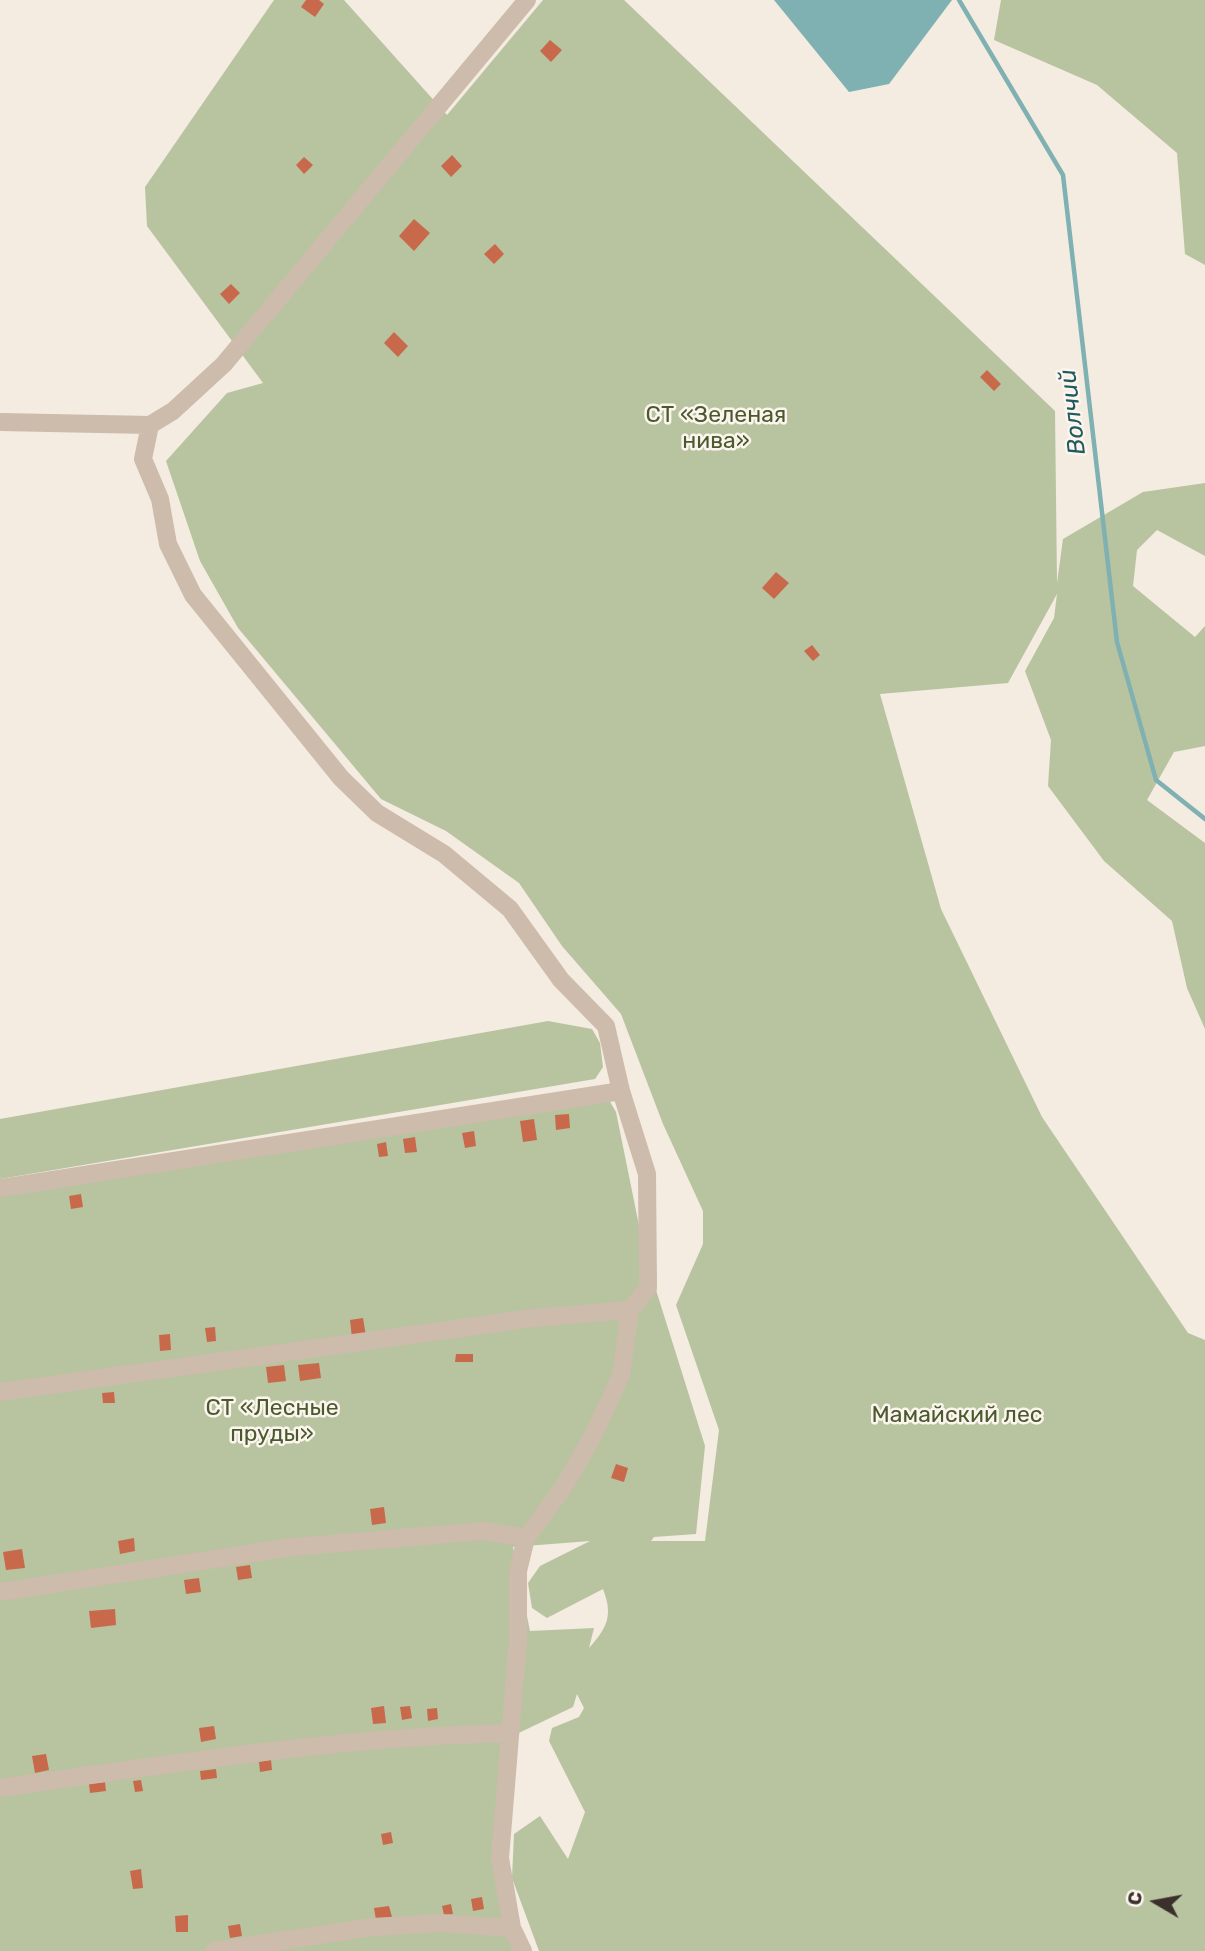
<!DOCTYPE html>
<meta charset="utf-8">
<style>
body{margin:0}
#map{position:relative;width:1205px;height:1951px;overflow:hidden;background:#f4ebe1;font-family:Rubik,sans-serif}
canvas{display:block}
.north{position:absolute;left:1121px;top:1867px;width:70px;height:70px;-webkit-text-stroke:5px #fbf5ee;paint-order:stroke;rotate:280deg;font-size:19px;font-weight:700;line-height:28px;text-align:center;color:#3b302b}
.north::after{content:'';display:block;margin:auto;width:24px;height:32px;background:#3b302b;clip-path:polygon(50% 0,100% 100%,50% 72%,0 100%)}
</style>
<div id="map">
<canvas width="1205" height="1951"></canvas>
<div class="north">С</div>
</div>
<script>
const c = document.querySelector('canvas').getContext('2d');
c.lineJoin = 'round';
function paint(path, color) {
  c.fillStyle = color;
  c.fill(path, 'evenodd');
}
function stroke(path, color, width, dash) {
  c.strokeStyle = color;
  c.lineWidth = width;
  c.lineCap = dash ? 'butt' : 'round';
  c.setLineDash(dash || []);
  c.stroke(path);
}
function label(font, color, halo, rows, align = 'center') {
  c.font = font + ' Rubik,sans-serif';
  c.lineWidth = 5;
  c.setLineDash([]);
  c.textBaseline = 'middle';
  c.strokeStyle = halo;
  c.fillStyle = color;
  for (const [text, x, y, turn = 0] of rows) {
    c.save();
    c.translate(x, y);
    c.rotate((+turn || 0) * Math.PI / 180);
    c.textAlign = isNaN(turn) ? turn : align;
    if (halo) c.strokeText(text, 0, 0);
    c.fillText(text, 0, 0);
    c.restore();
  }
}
const green = new Path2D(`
 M274,0H344L447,115L543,0H624L1055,411L1057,583L1063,539L1143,492L1205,483V556L1157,530L1137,550L1133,586L1195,637L1205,626V746L1174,752L1147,800L1205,843V1029L1187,988L1172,921L1104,861L1048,786L1051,740L1025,671L1054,618L1057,594L1008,683L880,694L941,909L1042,1117L1188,1333L1205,1340V1951H539L512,1878L514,1834L540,1816L568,1859L585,1812L549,1741L552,1728L579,1717L584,1708L577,1694L573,1707L502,1741L511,1934L518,1951H0V1191L602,1088L616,1112L645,1255L705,1446L696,1534L654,1537L651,1541H705L719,1430L676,1305L703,1244V1211L663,1124L621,1014L562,946L519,883L446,831L381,799L238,628L200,561L166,461L227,393L263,383L147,226L145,187ZM590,1541L540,1566L528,1583L532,1608L547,1618L603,1589C613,1615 608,1627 589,1648L594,1628L530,1631L513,1547Z
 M1001,0H1205V265L1185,254L1177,153L1097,85L994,40Z
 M548,1021L592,1029L600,1043L603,1067L595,1079L0,1179V1119Z`);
const water = new Path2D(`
 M774,0H952L889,84L849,92Z`);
const stream = new Path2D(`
 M959,0L1063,175L1117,642L1156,780L1205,819`);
const building = new Path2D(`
 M306,0H319L324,4L315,17L301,7Z
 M550,40L562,50L551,62L540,51Z
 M452,155L462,166L451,177L441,166Z
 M304,157L313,165L304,174L296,165Z
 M414,219L430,233L414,251L399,236Z
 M495,244L504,254L494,264L484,254Z
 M231,284L240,293L229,304L220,294Z
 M394,332L408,346L398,357L384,343Z
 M987,370L1001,384L994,391L980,377Z
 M776,572L789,583L774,599L762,588Z
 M812,645L820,655L813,661L804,651Z
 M569,1114L570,1128L556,1130L555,1115Z
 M534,1119L537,1140L523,1142L520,1121Z
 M474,1131L476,1146L465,1148L462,1133Z
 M415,1137L417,1152L405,1153L403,1139Z
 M386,1142L388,1156L379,1157L377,1144Z
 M81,1194L83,1207L71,1209L69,1196Z
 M363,1318L366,1336L352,1338L350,1320Z
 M215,1327L216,1341L207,1342L205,1328Z
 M170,1334L171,1350L160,1351L159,1335Z
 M456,1354H473V1362H455Z
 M319,1363L321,1378L300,1381L298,1365Z
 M284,1365L286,1381L268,1383L266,1367Z
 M114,1392L115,1403H103L102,1393Z
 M616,1464L628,1468L624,1482L611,1478Z
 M384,1507L386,1523L372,1525L370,1509Z
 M134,1538L135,1551L120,1554L118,1541Z
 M22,1549L25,1568L6,1570L3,1552Z
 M250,1565L252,1578L238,1580L236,1567Z
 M199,1578L201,1592L186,1594L184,1580Z
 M115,1609L116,1625L91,1628L89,1611Z
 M384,1706L386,1723L373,1724L371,1708Z
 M410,1706L412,1718L402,1720L400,1707Z
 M437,1708L438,1719L428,1721L427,1709Z
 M214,1726L216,1739L201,1742L199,1728Z
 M46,1754L49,1770L35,1773L32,1756Z
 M271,1760L272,1770L260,1772L259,1762Z
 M216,1769L217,1778L201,1780L200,1771Z
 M141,1780L143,1791L135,1792L133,1781Z
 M105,1782L106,1791L90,1793L89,1784Z
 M391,1832L393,1843L383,1845L381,1834Z
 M141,1869L143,1888L133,1889L130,1871Z
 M482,1897L484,1909L473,1911L471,1899Z
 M451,1904L453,1914L444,1915L442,1906Z
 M389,1906L392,1917L376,1920L374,1908Z
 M188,1915V1932H176L175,1916Z
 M240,1924L242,1936L230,1938L228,1926Z`);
const minor = new Path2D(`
 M0,422L150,425
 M0,1188L621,1091
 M0,1392L533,1318L630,1310
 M0,1592L293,1547L484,1531L526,1538
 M0,1788C169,1764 339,1737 509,1733
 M214,1951L372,1927L441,1923L512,1928
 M523,1951L512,1928L500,1858L518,1639V1571L526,1538L563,1488L595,1432L621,1375L630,1310L648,1288L647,1174L621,1091L606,1026L561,980L510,909L444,854L377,813L341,778L193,595L168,544L160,499L143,459L150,425L173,411L224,364L527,0`);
const parkNames = [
 ["СТ «Зеленая",716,415],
 ["нива»",716,441],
 ["СТ «Лесные",272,1408],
 ["пруды»",272,1434],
 ["Мамайский лес",957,1415]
];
const waterNames = [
 ["Волчий",1073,412,-97]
];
paint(green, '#b8c4a0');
paint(water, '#7fb0b2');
stroke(stream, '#7fb0b2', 4.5);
paint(building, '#c8694b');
stroke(minor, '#cdbbac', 18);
label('23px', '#4a5a2e', '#fbf5ee', parkNames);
label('italic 24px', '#1f5a5e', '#fbf5ee', waterNames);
</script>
